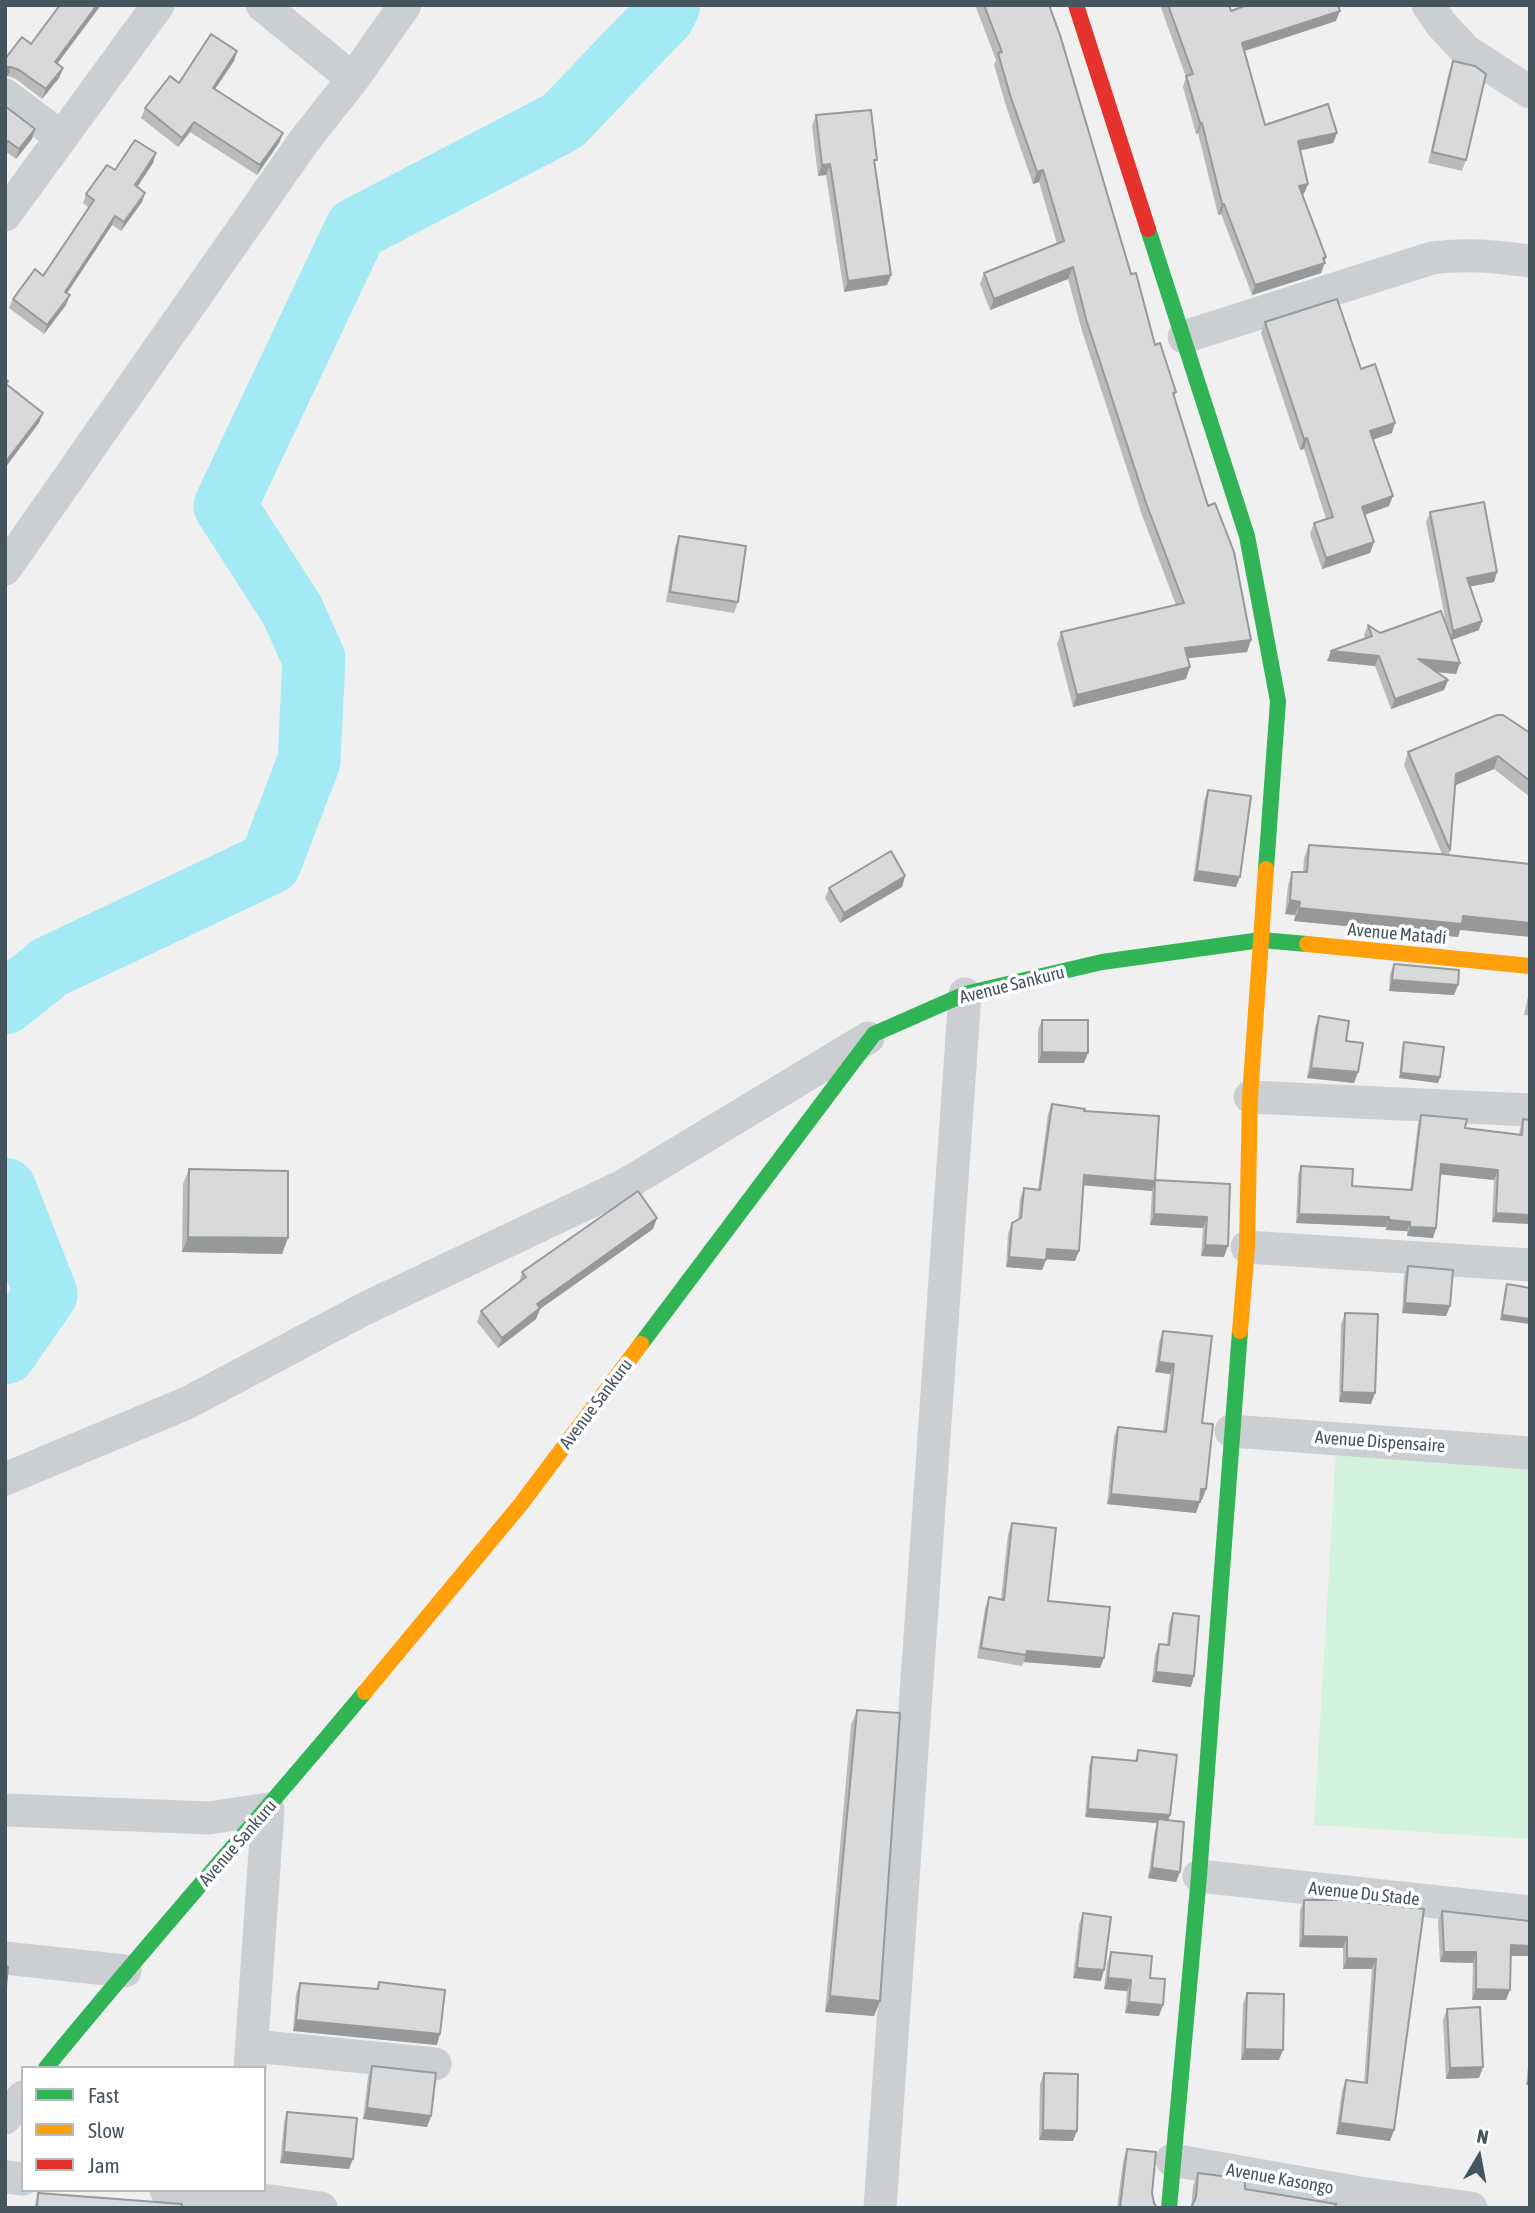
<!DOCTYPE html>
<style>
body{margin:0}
#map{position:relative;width:1535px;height:2213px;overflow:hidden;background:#f1f0f0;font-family:"Asap Condensed",sans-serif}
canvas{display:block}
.frame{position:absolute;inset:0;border:7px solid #45555f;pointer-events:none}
.legend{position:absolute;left:21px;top:2066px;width:245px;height:126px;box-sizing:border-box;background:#fff;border:2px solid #b5bbbf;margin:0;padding:9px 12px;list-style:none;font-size:21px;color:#45555f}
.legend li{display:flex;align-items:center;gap:14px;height:35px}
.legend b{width:35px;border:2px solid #b5bbbf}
.north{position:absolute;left:1444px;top:2122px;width:70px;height:70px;-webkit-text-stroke:5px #fff;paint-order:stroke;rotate:10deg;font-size:19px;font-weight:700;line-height:28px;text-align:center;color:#45555f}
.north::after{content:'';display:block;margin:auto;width:24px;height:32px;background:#45555f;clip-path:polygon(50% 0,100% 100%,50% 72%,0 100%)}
</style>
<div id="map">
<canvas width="1535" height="2213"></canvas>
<div class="frame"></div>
<ul class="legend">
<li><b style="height:9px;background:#30b455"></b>Fast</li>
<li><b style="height:9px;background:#ff9f0a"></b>Slow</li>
<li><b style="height:9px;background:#e5322d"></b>Jam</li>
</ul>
<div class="north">N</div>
</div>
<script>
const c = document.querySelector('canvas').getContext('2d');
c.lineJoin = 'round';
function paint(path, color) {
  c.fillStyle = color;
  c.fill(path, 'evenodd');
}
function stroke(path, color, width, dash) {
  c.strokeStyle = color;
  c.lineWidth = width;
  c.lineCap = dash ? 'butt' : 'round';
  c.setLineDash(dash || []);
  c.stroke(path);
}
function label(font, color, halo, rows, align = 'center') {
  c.font = font + ' "Asap Condensed",sans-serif';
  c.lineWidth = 7;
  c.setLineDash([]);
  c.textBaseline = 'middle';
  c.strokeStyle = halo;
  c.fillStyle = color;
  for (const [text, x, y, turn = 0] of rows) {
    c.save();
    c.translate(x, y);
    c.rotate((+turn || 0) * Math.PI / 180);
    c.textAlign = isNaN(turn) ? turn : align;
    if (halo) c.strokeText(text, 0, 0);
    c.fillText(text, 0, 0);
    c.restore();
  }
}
const green = new Path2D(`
 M1336,1451L1530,1463V1839L1314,1825Z`);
const river = new Path2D(`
 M5,1003L50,967L270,863L309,761L314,659L292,610L225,506L356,229L563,121L664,15L669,5
 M5,1189L46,1294L5,1353`);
const street = new Path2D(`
 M262,5L353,79
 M1428,5L1441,24L1466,51L1530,92
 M5,95L61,137
 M5,215L158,5
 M1184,337L1432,258C1465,253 1497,257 1530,261
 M5,569L304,141L353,79L405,5
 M1250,1097L1530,1110
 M1247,1247L1530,1265
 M1231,1431L1530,1453
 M5,1479L187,1403L366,1308L623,1186L868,1038
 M5,1810L209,1818L268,1809L250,2068
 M1199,1876L1530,1912
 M5,1958L125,1971
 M253,2046L435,2064
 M5,2118L23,2097
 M1172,2160L1360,2193L1471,2208
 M5,2177L23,2179
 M166,2190L234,2196L321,2208
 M880,2208L965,994`);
const fast = new Path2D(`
 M1148,229L1247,536L1278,701L1266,869
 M641,1344L874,1034L965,994L1102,962L1261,940L1307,944
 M46,2068C150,1940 260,1818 365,1692
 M1169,2208L1199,1876L1240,1331`);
const slow = new Path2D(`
 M1307,944L1530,966
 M1240,1331L1247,1247L1250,1097L1266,869
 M365,1692L521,1504L641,1344`);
const jam = new Path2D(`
 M1076,5L1148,229`);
const wall = new Path2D(`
 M60,5H101L57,64L63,68L59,78L42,99L16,79L8,76L5,59L31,44Z
 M975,5H1049L1131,274L1155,345L1176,392L1174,398L1251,640L1247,652L1188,658L1186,679L1073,707L1057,644L1061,632L1176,605L1142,515L1082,331L1068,279L990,310L980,284L984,273L1057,244L1039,182L1033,184L1006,106L994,65L996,60Z
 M1160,5H1229L1231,11L1336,21L1245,51L1265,125L1337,133L1333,143L1300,150L1304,194L1302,195L1325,263L1321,273L1252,295L1221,214L1218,215L1198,133L1196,134L1183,87L1186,77Z
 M237,51L234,61L215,89L283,133L279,143L257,175L190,132L178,147L141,118L145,108L179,83Z
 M1453,61L1466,160L1462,171L1428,163L1449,72Z
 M5,106L35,129L32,139L16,159L5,151Z
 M816,115L875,166L891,275L887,285L844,292L826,175L818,176L812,126Z
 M156,153L153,163L137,187L142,202L121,231L112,225L67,293L66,305L44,334L9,308L13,299L43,276L89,208L83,203L86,194L115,170Z
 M1265,322L1361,369L1392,433L1373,439L1389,506L1365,515L1374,542L1370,553L1322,569L1310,534L1314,523L1326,519L1304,449L1300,450L1261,333Z
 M1430,512L1497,572L1494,582L1470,586L1479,630L1451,640L1460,663L1456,674L1437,672L1448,680L1444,690L1391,709L1375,666L1327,661L1365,639L1364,635L1368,625L1380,633L1447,628L1426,522Z
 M679,536L738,602L734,613L666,602L675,547Z
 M1530,733V797L1494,769L1455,785L1450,850L1449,855L1460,930L1458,937L1294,921L1295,915L1285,914L1288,885L1292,872H1303L1304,858L1309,845L1442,854L1404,765L1408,752Z
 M1208,790L1236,887L1193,881L1204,801Z
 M905,876L902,887L840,923L825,898L829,888Z
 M1394,964L1458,985L1454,995L1389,991L1390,974Z
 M1530,987V1016L1524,1015Z
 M1319,1016L1346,1041L1358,1072L1354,1083L1307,1078L1315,1027Z
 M1042,1020L1084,1063H1038V1030Z
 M1404,1042L1440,1077L1438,1083L1399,1078L1402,1047Z
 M1052,1104L1084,1111L1155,1181L1230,1184L1224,1257L1201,1256L1203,1228L1150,1225L1152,1191L1083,1185L1075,1261L1046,1259L1042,1270L1006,1267L1008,1233L1012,1223L1018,1220L1020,1199L1024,1188L1038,1189L1048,1114Z
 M1421,1115L1465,1128L1519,1135L1520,1129L1523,1119L1530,1120V1224L1492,1222L1494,1180L1440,1174L1436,1228L1433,1238L1407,1236V1231L1386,1230V1227L1296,1223L1298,1175L1301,1166L1352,1186L1410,1190L1418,1124Z
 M189,1169L282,1254L182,1252L183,1184Z
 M653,1229L540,1309L536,1319L498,1348L477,1322L481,1311L519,1283L522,1272Z
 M1408,1266L1450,1306L1446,1316L1402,1313L1404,1276Z
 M1507,1284L1530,1288L1500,1320L1505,1289Z
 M1345,1313L1371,1404L1339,1402L1341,1324Z
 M1163,1331L1202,1423L1206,1489L1202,1500H1200L1196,1513L1107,1504L1114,1437L1118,1427L1163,1431L1170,1374L1155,1372L1159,1342Z
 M1012,1523L1048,1601L1104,1658L1100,1668L1024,1662L1022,1666L977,1658L985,1608L989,1597L1001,1599L1008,1534Z
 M1173,1613L1191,1687L1152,1682L1155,1654L1159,1644L1167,1645L1169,1624Z
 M857,1710L880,2001L874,2016L825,2012L851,1725Z
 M1138,1750L1170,1815L1168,1820L1180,1872L1176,1882L1148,1878L1155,1830L1157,1823L1085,1817L1089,1766L1092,1757L1135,1761Z
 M1304,1900L1424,1909L1394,2130L1390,2141L1336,2134L1342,2091L1346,2080L1364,2083L1372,1969H1343V1948L1299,1947L1300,1910Z
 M1442,1911L1530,1921V1956H1511L1506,2000H1472L1473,1963L1440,1962L1438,1921Z
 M1083,1913L1101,1981L1073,1978L1079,1924Z
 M1111,1952L1150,1978L1159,2016L1125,2013L1127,1991L1104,1989L1107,1963Z
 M379,1982L437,2045L293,2031L296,1994L300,1983L376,1989Z
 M1247,1993L1279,2060H1241L1243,2004Z
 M1447,2009L1483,2067L1479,2078L1446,2079L1443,2020Z
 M1530,2048V2085H1526Z
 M372,2066L431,2116L427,2127L363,2119L368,2077Z
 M1044,2073L1073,2141L1039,2140L1040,2084Z
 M287,2112L349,2169L280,2163L284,2123Z
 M1127,2149L1154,2203L1157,2208H1117L1123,2162Z
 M1198,2173L1245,2189L1191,2208L1193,2186Z
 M38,2193L182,2208H34Z`);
const shadedWall = new Path2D(`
 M97,5H101L51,72L55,62Z
 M1340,11L1336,21L1238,53L1242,43Z
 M237,51L234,61L209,98L213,88Z
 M5,67H11L8,76H5Z
 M63,68L59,78L42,99L46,89Z
 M194,122L190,132L178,147L182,138Z
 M1200,123H1202L1198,133L1196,134Z
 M35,129L32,139L16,159L19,149Z
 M283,133L279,143L257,175L260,165Z
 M1337,133L1333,143L1294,152L1298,141Z
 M156,153L153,163L132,195L135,185Z
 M830,164L826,175L818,176L822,165Z
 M1043,170L1039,182L1033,184L1037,172Z
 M1308,184L1304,194L1295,196L1299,186Z
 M145,193L142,202L121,231L124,222Z
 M1222,204H1224L1221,214L1218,215Z
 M115,216L112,225L62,301L65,292Z
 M1326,257L1321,273L1252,295L1255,285Z
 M1073,267L1068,279L990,310L994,299Z
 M891,275L887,285L844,292L848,281Z
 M70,295L66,305L44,334L47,325Z
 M43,413L39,423L5,468L7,460Z
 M1395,423L1392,433L1367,442L1370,431Z
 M1307,438L1304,449L1300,450L1304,439Z
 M1393,496L1389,506L1358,517L1362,507Z
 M1374,542L1370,553L1322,569L1326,558Z
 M1497,572L1494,582L1463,588L1467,578Z
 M1482,621L1479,630L1449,641L1453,631Z
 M1251,640L1247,652L1181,659L1185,648Z
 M1331,651L1379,656L1375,666L1327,661Z
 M1418,659L1460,663L1456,674L1415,670Z
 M1190,667L1186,679L1073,707L1077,695Z
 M1448,680L1444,690L1391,709L1395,699Z
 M1498,756L1494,769L1451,787L1456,774Z
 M1197,871L1240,877L1236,887L1193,881Z
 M905,876L902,887L840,923L844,913Z
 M1290,900L1300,902L1295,915L1285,914Z
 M1299,908L1463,916L1530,923V937L1460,930L1458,937L1294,921Z
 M1392,980L1458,985L1454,995L1389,991Z
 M1042,1052L1088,1053L1084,1063H1038Z
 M1311,1068L1358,1072L1354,1083L1307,1078Z
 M1401,1073L1440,1077L1438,1083L1399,1078Z
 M1441,1164L1498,1170L1494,1180L1437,1174Z
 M1084,1175L1155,1181L1152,1191L1080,1185Z
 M1496,1213L1530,1215V1224L1492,1222Z
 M1154,1214L1207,1217L1203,1228L1150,1225Z
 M1299,1214L1389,1217L1386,1227L1296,1223Z
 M657,1218L653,1229L540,1309L536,1319L498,1348L502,1338L537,1304Z
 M1389,1220L1410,1222L1407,1231L1386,1230Z
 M1410,1227L1436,1228L1433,1238L1407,1236Z
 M188,1237L288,1238L282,1254L182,1252Z
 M1205,1245L1228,1246L1224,1257L1201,1256Z
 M1047,1249L1079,1251L1075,1261L1043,1259Z
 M1009,1257L1046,1260L1042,1270L1006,1267Z
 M1405,1303L1450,1306L1446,1316L1402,1313Z
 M1502,1315L1530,1319V1324L1500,1320Z
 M1159,1362L1174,1364L1170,1374L1155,1372Z
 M1342,1392L1375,1393L1371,1404L1339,1402Z
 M1201,1489H1206L1202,1500L1197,1499Z
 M1111,1494L1200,1502L1196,1513L1107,1504Z
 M1027,1651L1104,1658L1100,1668L1024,1662Z
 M1156,1672L1194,1676L1191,1687L1152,1682Z
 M1088,1809L1170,1815L1167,1824L1158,1819L1157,1823L1085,1817Z
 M1152,1868L1180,1872L1176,1882L1148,1878Z
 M1303,1936L1347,1937L1343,1948L1299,1947Z
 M1511,1945L1530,1946V1956H1507Z
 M1444,1952H1476L1473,1963L1440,1962Z
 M1347,1958L1376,1959L1372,1969H1343Z
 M1077,1968L1104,1970L1101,1981L1073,1978Z
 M1108,1978L1131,1980L1127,1991L1104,1989Z
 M1476,1989L1510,1990L1506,2000H1472Z
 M830,1996L880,2001L874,2016L825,2012Z
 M1129,2002L1163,2005L1159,2016L1125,2013Z
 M296,2020L440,2034L437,2045L293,2031Z
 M1245,2049L1283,2050L1279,2060H1241Z
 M1483,2067L1479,2078L1446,2079L1450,2068Z
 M1530,2074V2085H1526Z
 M367,2108L431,2116L427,2127L363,2119Z
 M1340,2123L1394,2130L1390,2141L1336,2134Z
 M1043,2130L1077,2131L1073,2141L1039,2140Z
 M284,2152L353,2159L349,2169L280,2163Z`);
const building = new Path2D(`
 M60,5H97L55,62L63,68L46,89L19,70L11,67H5V59L22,37L31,44Z
 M984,5H1049L1060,35L1131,274L1136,273L1155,345L1160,343L1176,392L1173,393L1208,506L1215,503L1234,552L1251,640L1185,648L1190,667L1077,695L1061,632L1184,603L1146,503L1086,319L1073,267L994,299L984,273L1064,241L1043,170L1037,172L1010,95L998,53L1002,52Z
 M1168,5H1229L1231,11L1247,5H1338L1340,11L1242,43L1265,125L1328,104L1337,133L1298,141L1308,184L1299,186L1326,257L1323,258L1325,263L1255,285L1224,204H1222L1202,123H1200L1186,76L1193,74Z
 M211,34L237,51L213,88L283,133L260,165L194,122L182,138L145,108L170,76L179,83Z
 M1453,61L1475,66L1486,74L1466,160L1432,152Z
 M5,106L35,129L19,149L8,141L5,145Z
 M871,110L877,160H874L891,275L848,281L830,164L822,165L816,115Z
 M135,140L156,153L135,185L145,193L124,222L115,216L65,292L70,295L47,325L13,299L35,269L43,276L94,200L86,194L107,165L115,170Z
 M1337,299L1361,369L1375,364L1395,423L1370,431L1393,496L1362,507L1374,542L1326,558L1314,523L1333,517L1307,438L1304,439L1265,322Z
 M5,380L8,381L6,384L43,413L7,460L5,459Z
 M1484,502L1497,572L1467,578L1482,621L1453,631L1430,512Z
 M679,536L746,546L738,602L670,592Z
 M1441,611L1460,663L1418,659L1448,680L1395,699L1379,656L1331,651L1372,636L1368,625L1380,633Z
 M1497,715H1503L1530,733V781L1498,756L1456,774L1450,850L1408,752Z
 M1208,790L1251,796L1240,877L1197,871Z
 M1309,845L1439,854L1530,864V923L1463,916L1462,924L1299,908L1300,902L1290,900L1292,872H1307Z
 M891,851L905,876L844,913L829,888Z
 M1394,964L1459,970L1458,985L1392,980Z
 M1319,1016L1349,1021L1346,1041L1363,1043L1358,1072L1311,1068Z
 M1042,1020H1088V1053L1042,1052Z
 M1404,1042L1444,1047L1440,1077L1401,1073Z
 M1052,1104L1085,1109L1084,1111L1159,1116L1155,1181L1084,1175L1079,1251L1047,1249L1046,1260L1009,1257L1012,1223L1021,1218L1024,1188L1040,1190Z
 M1421,1115L1467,1119L1465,1128L1522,1135L1523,1119L1530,1120V1215L1496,1213L1498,1170L1441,1164L1436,1228L1410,1227V1222L1389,1220V1217L1299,1214L1301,1166L1353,1169L1352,1186L1412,1190Z
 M189,1169L288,1171V1238L188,1237Z
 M1155,1180L1230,1184L1228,1246L1205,1245L1207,1217L1154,1214Z
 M638,1191L657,1218L537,1304L540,1308L502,1338L481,1311L526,1277L522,1272Z
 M1408,1266L1453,1270L1450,1306L1405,1303Z
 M1507,1284L1530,1288V1319L1502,1315Z
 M1345,1313L1378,1314L1375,1393L1342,1392Z
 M1163,1331L1212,1336L1202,1423L1213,1424L1206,1489H1201L1200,1502L1111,1494L1118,1427L1166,1432L1174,1364L1159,1362Z
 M1012,1523L1056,1528L1048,1601L1110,1607L1104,1658L1027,1651L1026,1655L981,1648L989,1597L1004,1600Z
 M1173,1613L1199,1616L1194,1676L1156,1672L1159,1644L1169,1645Z
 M857,1710L900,1713L880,2001L830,1996Z
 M1138,1750L1177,1755L1170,1815L1088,1809L1092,1757L1137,1761Z
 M1158,1819L1184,1822L1180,1872L1152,1868Z
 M1304,1900H1346L1424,1909L1394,2130L1340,2123L1346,2080L1367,2083L1376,1959L1347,1958V1937L1303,1936Z
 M1442,1911L1530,1921V1946L1511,1945L1510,1990L1476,1989V1952H1444Z
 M1083,1913L1111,1917L1104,1970L1077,1968Z
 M1111,1952L1152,1956L1150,1978L1165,1979L1163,2005L1129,2002L1131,1980L1108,1978Z
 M5,1965L8,1967L5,1997Z
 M379,1982L445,1990L440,2034L296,2020L300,1983L378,1989Z
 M1247,1993L1284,1994L1283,2050L1245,2049Z
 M1480,2007L1483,2067L1450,2068L1447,2009Z
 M372,2066L436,2073L431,2116L367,2108Z
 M1044,2073L1078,2074L1077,2131L1043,2130Z
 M287,2112L357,2118L353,2159L284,2152Z
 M1127,2149L1156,2152L1152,2193L1154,2203L1157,2208H1120Z
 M1198,2173L1245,2179V2189L1336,2204L1335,2208H1191L1196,2197Z
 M38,2193L182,2204V2208H37Z`);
const streetNames = [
 ["Avenue Matadi",1397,934,5],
 ["Avenue Sankuru",1012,985,-14],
 ["Avenue Sankuru",596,1404,-53],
 ["Avenue Dispensaire",1380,1442,4],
 ["Avenue Sankuru",238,1843,-49],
 ["Avenue Du Stade",1364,1894,6],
 ["Avenue Kasongo",1280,2179,10]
];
paint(green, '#d2f2db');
stroke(river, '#a3eaf4', 63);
stroke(street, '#cccfd1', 33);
stroke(fast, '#30b455', 16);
stroke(slow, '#ff9f0a', 16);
stroke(jam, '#e5322d', 16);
paint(wall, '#b9bbbb');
paint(shadedWall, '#969899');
paint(building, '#d7d9da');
stroke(building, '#969899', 2);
label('18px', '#45555f', '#fff', streetNames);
</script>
